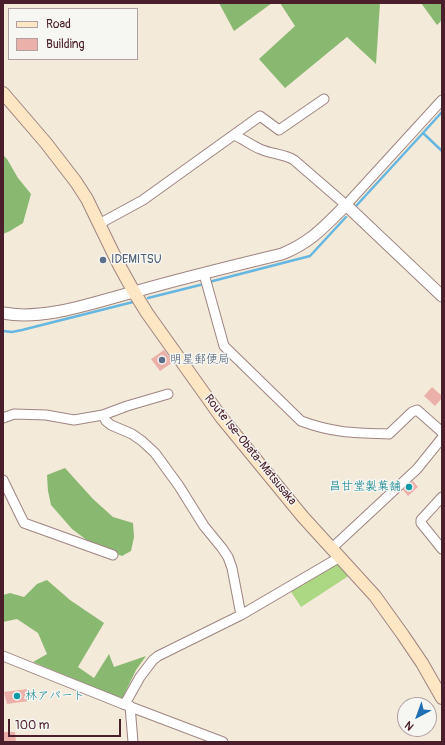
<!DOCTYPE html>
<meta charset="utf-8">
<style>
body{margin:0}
#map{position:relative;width:445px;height:745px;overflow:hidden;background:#f4ead9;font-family:Pangolin,sans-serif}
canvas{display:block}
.frame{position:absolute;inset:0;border:4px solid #4a1f2b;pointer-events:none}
.legend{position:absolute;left:8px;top:8px;width:130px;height:52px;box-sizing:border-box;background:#f6f6f2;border:1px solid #b1a0a2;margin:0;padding:5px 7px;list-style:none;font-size:12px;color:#4a1f2b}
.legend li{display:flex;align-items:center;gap:8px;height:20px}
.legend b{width:20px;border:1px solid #b1a0a2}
.north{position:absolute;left:397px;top:697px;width:40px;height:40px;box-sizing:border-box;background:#f6f6f2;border:1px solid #b1a0a2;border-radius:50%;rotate:221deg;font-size:11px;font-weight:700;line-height:16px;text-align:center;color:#4a1f2b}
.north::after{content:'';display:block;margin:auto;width:14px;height:18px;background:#1f6fb2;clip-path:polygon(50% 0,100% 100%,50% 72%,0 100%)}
.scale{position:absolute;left:8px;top:719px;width:113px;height:18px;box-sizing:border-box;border:2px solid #4a1f2b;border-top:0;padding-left:5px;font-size:12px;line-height:14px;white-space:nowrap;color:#4a1f2b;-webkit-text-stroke:3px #f6f6f2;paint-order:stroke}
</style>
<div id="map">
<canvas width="445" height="745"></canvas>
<div class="frame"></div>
<ul class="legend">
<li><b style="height:5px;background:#fce6c4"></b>Road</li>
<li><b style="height:11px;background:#ebb0a9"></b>Building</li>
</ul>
<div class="north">N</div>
<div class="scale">100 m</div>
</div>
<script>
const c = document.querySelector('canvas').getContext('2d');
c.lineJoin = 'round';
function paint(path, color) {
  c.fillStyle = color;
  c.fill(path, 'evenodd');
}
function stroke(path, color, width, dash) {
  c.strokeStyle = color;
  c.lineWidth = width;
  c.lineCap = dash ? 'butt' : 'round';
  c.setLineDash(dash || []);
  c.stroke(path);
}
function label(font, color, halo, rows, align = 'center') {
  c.font = font + ' Pangolin,"Klee One",sans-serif';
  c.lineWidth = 3;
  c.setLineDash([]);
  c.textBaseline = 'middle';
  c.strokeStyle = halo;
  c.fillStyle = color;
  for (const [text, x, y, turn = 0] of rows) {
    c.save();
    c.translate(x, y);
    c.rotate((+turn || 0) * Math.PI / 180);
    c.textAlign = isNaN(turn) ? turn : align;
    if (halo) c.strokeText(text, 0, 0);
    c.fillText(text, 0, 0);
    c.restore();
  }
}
const green = new Path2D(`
 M338,561L350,575L301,607L290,590Z`);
const forest = new Path2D(`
 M219,3H272L234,31Z
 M280,3H380L376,64L347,37L285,88L259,59L295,26Z
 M421,3H442V20L437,25Z
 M3,155L7,159L18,178L31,194L23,223L10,231L3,234Z
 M65,468L93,499L113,517L133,523L134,537L131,551L122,556L92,544L72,529L51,505L48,491L47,475Z
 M47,580L70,600L104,623L78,667L94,678L109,654L114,667L146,656L136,670L122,699L33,662L47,654L38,633L17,619L3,622V595L10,593L24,597L37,584Z`);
const stream = new Path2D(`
 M423,133L442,112
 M356,206L423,133L442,151
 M209,282L310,256L346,217
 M148,298L204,284
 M3,331L12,332L22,330L133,302`);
const building = new Path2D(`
 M164,350L173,362L160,371L151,359Z
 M432,387L442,396V398L435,406L424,396Z
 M413,481L418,487L408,496L403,490Z
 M27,689L29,701L7,704L4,692Z
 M3,732H15L16,742H3Z`);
const minor = new Path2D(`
 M234,135C243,139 251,145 260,149C271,154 284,154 294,160L346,205L442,100
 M99,224L143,200L260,116L279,130L324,99
 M204,274L224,346L301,421C333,433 355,433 389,434L412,412L417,410L442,432
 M103,415L106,421L111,425L132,434L142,441L155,453L179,486L204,526L222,548L228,557L232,568L241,615
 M3,418L14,414L46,415L74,420L103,415L127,406L168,394
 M3,480L24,523L113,555
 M442,497L421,520V523L442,549
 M332,548L417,469L442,438
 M3,656L123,704L126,702L140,677L153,660L158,656L241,615L340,557
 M123,704L223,742
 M130,706L133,742`);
const tertiary = new Path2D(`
 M3,313C45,321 94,302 134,292C183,278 232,266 282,254C311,242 324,227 346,205L442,296`);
const secondary = new Path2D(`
 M3,93L46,143L76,182L87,199L119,265L134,292L147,313L221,417L303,517L375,596L403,635L422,663L442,698`);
const markers = [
 [103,260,4,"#5c6f8a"],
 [162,360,4,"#5c6f8a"],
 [409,487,4,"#0f9aa8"],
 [17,696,4,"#0f9aa8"]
];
const serviceNames = [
 ["IDEMITSU",111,260],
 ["明星郵便局",170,360]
];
const streetNames = [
 ["Route Ise-Obata-Matsusaka",250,450,51]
];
const cultureNames = [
 ["昌甘堂製菓舗",401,487],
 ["林アパート",25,696,"left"]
];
paint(green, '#acd783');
paint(forest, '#89b871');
stroke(stream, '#65b7e1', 2.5);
paint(building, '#ebb0a9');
stroke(minor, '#9f8482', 11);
stroke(tertiary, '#9f8482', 13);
stroke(secondary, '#9f8482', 14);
stroke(minor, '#fff', 9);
stroke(tertiary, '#fff', 11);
stroke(secondary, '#fce6c4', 12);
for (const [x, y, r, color] of markers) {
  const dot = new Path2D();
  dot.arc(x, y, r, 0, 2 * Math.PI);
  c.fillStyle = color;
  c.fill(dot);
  stroke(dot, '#f6f6f2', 1.5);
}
label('12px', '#4e5e75', '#f6f6f2', serviceNames, 'left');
label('12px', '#4a1f2b', '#f6f6f2', streetNames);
label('12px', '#0d838f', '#f6f6f2', cultureNames, 'right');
</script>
